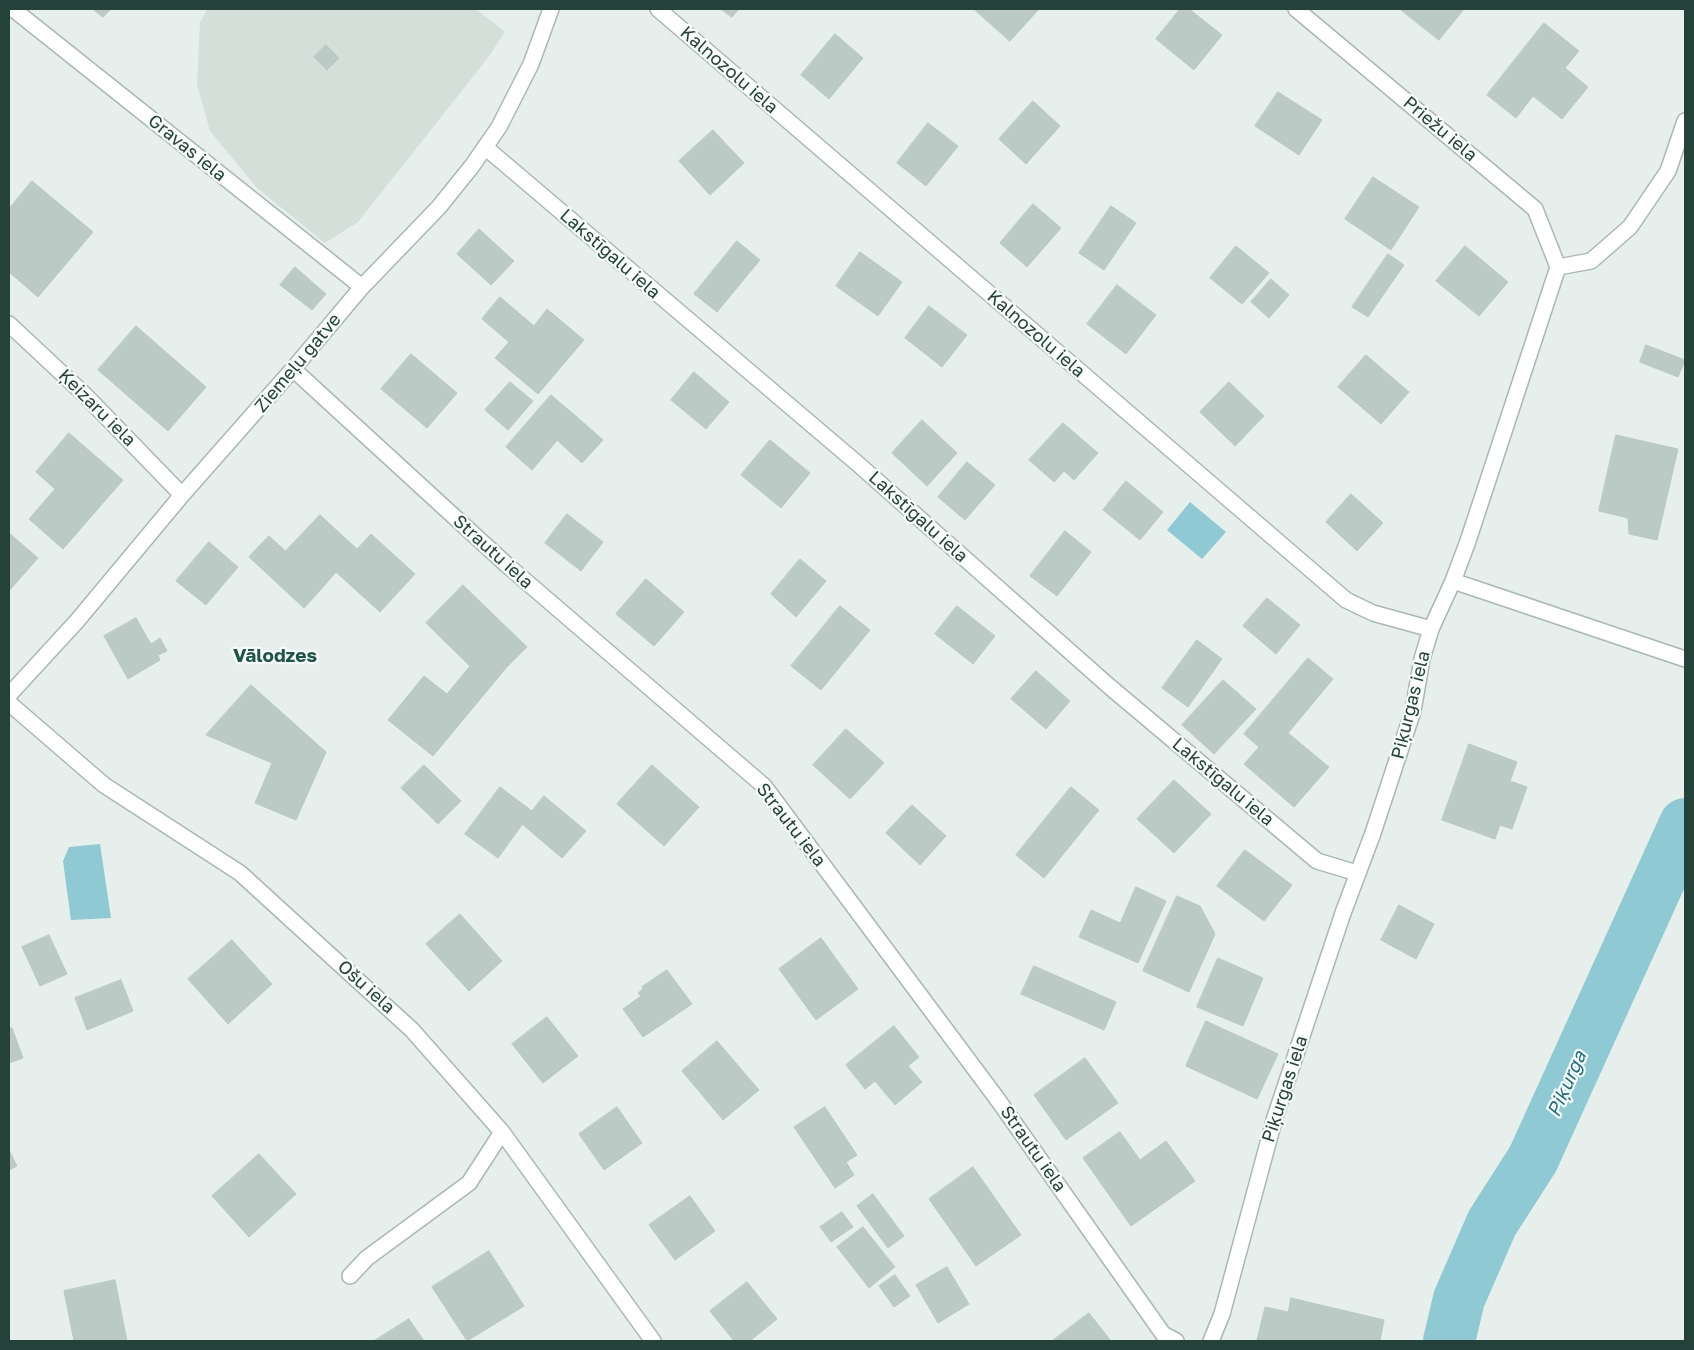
<!DOCTYPE html>
<meta charset="utf-8">
<style>
body{margin:0}
#map{position:relative;width:1694px;height:1350px;overflow:hidden;background:#e6efeb;font-family:"Golos Text",sans-serif}
canvas{display:block}
.frame{position:absolute;inset:0;border:10px solid #24423a;pointer-events:none}
</style>
<div id="map">
<canvas width="1694" height="1350"></canvas>
<div class="frame"></div>
</div>
<script>
const c = document.querySelector('canvas').getContext('2d');
c.lineJoin = 'round';
function paint(path, color) {
  c.fillStyle = color;
  c.fill(path, 'evenodd');
}
function stroke(path, color, width, dash) {
  c.strokeStyle = color;
  c.lineWidth = width;
  c.lineCap = dash ? 'butt' : 'round';
  c.setLineDash(dash || []);
  c.stroke(path);
}
function label(font, color, halo, rows, align = 'center') {
  c.font = font + ' "Golos Text",sans-serif';
  c.lineWidth = 4.5;
  c.setLineDash([]);
  c.textBaseline = 'middle';
  c.strokeStyle = halo;
  c.fillStyle = color;
  for (const [text, x, y, turn = 0] of rows) {
    c.save();
    c.translate(x, y);
    c.rotate((+turn || 0) * Math.PI / 180);
    c.textAlign = isNaN(turn) ? turn : align;
    if (halo) c.strokeText(text, 0, 0);
    c.fillText(text, 0, 0);
    c.restore();
  }
}
const built = new Path2D(`
 M207,9H476L505,32L487,59L358,222L325,243L257,188L210,131L197,84L200,23Z`);
const water = new Path2D(`
 M1190,502L1226,532L1202,559L1167,530Z
 M100,844L111,918L71,920L63,861L69,847Z`);
const river = new Path2D(`
 M1449,1341L1459,1299L1492,1223L1533,1159L1685,824`);
const building = new Path2D(`
 M93,9H111L103,17Z
 M721,9H739L732,17Z
 M974,9H1039L1010,41Z
 M1180,9H1189L1222,35L1194,70L1156,39Z
 M1400,9H1464L1439,40Z
 M1544,23L1579,51L1565,68L1588,87L1562,119L1533,96L1516,118L1487,95Z
 M835,34L863,58L829,99L801,75Z
 M326,45L339,58L327,70L314,57Z
 M1278,92L1322,120L1299,155L1255,126Z
 M1033,101L1060,126L1026,164L999,139Z
 M928,123L958,146L926,186L897,163Z
 M713,130L744,163L710,195L679,161Z
 M1373,177L1419,207L1391,250L1345,219Z
 M32,181L93,232L38,297L9,272V209Z
 M1033,204L1061,228L1027,267L1000,243Z
 M1111,206L1136,223L1104,270L1079,253Z
 M479,229L514,261L491,285L457,254Z
 M737,241L760,260L717,312L694,294Z
 M1236,246L1269,273L1242,304L1210,278Z
 M1465,246L1508,282L1479,316L1436,281Z
 M860,252L902,282L878,316L836,286Z
 M1388,254L1404,265L1368,317L1352,307Z
 M295,267L326,294L312,310L280,285Z
 M1271,279L1289,295L1269,318L1251,302Z
 M1117,285L1156,315L1126,354L1087,324Z
 M500,297L534,326L547,309L584,340L538,394L495,358L509,342L482,319Z
 M929,306L967,335L942,367L905,338Z
 M136,326L206,387L168,431L98,370Z
 M1646,345L1685,360L1678,377L1640,362Z
 M411,354L457,393L427,428L381,389Z
 M1366,355L1409,392L1381,424L1338,387Z
 M694,372L729,402L706,429L671,400Z
 M510,382L533,401L508,430L485,410Z
 M1229,382L1264,416L1235,446L1200,412Z
 M551,395L577,417L532,470L506,447Z
 M577,417L603,440L582,463L557,440Z
 M922,420L957,453L927,486L892,453Z
 M1063,423L1098,453L1074,480L1064,471L1054,482L1029,460Z
 M69,433L123,480L63,549L29,519L55,489L36,472Z
 M1616,435L1678,449L1657,540L1629,534L1628,518L1599,511Z
 M770,440L810,473L781,508L741,475Z
 M967,462L995,485L965,520L938,497Z
 M1126,481L1163,512L1140,540L1103,510Z
 M1351,494L1383,523L1357,551L1326,522Z
 M567,514L603,542L581,571L545,543Z
 M320,515L357,549L371,534L415,574L380,612L336,572L324,586L286,551Z
 M1065,531L1091,552L1057,596L1030,576Z
 M9,533L38,558L9,591Z
 M269,536L324,586L304,608L249,557Z
 M209,542L238,567L206,605L176,581Z
 M800,559L826,581L796,617L771,594Z
 M646,579L684,612L654,646L616,614Z
 M463,585L527,647L506,668L493,656L477,673L426,623Z
 M1267,598L1300,625L1276,654L1243,626Z
 M840,606L870,630L821,690L791,666Z
 M957,606L995,636L973,664L935,634Z
 M136,618L151,644L160,638L167,651L158,655L160,660L128,679L104,636Z
 M1197,640L1222,659L1188,707L1162,688Z
 M493,656L506,668L433,756L388,720L424,676L447,694L470,666L477,673Z
 M1308,658L1333,679L1288,733L1329,767L1294,807L1244,764L1259,747L1244,734Z
 M1036,671L1070,701L1046,729L1011,699Z
 M1223,680L1256,709L1214,754L1182,725Z
 M251,685L326,752L296,820L255,803L272,763L206,735Z
 M846,729L884,763L850,799L813,765Z
 M1469,744L1517,762L1510,781L1527,787L1512,829L1500,825L1495,839L1442,820Z
 M424,765L461,801L438,824L401,788Z
 M652,765L699,807L664,846L617,804Z
 M1174,780L1211,814L1174,853L1137,819Z
 M500,787L532,811L498,858L465,834Z
 M1071,787L1099,810L1044,878L1016,855Z
 M544,796L586,831L562,858L522,824Z
 M912,805L946,836L920,865L886,833Z
 M1245,850L1292,885L1264,921L1217,886Z
 M1136,887L1166,901L1138,963L1079,937L1091,910L1120,923Z
 M1177,896L1200,906L1215,934L1189,992L1143,971Z
 M1399,905L1434,924L1416,959L1381,940Z
 M460,914L502,961L469,991L426,944Z
 M49,935L67,974L40,986L22,947Z
 M821,938L858,989L816,1020L779,969Z
 M232,940L272,984L228,1024L188,979Z
 M1218,958L1263,978L1243,1026L1197,1007Z
 M1034,966L1116,1002L1104,1030L1021,994Z
 M667,970L692,1004L643,1037L623,1009L641,996L638,993L643,989L642,987Z
 M121,980L133,1011L87,1030L75,998Z
 M547,1017L578,1056L543,1083L512,1044Z
 M1206,1021L1278,1054L1257,1099L1186,1066Z
 M894,1026L919,1057L908,1066L922,1082L895,1105L875,1081L865,1089L846,1065Z
 M12,1028L23,1058L9,1063V1029Z
 M717,1041L759,1090L723,1120L682,1071Z
 M1085,1058L1118,1103L1066,1140L1034,1095Z
 M617,1107L642,1143L604,1170L579,1134Z
 M825,1107L857,1155L846,1162L854,1175L835,1188L794,1127Z
 M1120,1132L1140,1160L1166,1141L1195,1181L1131,1226L1083,1158Z
 M9,1150L17,1166L9,1170Z
 M259,1154L296,1194L249,1237L212,1196Z
 M973,1167L1021,1235L976,1266L929,1199Z
 M873,1194L904,1236L888,1248L857,1206Z
 M690,1196L715,1231L675,1260L649,1225Z
 M842,1212L853,1227L831,1242L820,1227Z
 M863,1227L895,1267L869,1288L837,1247Z
 M489,1251L524,1306L467,1341L432,1287Z
 M947,1267L969,1304L938,1323L916,1285Z
 M895,1275L910,1296L894,1307L879,1286Z
 M115,1280L127,1341H74L64,1291Z
 M747,1282L777,1319L750,1341H734L710,1311Z
 M1291,1298L1384,1320L1380,1341L1257,1340L1265,1307L1288,1312Z
 M1089,1313L1111,1341H1052Z
 M409,1319L424,1341H374Z`);
const street = new Path2D(`
 M13,9L362,287
 M658,9L1346,600L1373,613L1431,629
 M1296,9L1535,209L1558,267
 M485,147L858,464L1110,687L1317,861L1357,873
 M1558,267L1591,261L1630,227L1668,171L1685,121
 M9,324L85,395L182,495
 M293,369L508,566L764,786L998,1100L1163,1334L1176,1341
 M1453,581L1685,659
 M9,695L77,621L182,495L293,369L362,287L439,207L472,166L499,127L531,64L551,9
 M9,703L104,785L240,873L412,1030L502,1132L653,1341
 M350,1276L367,1258L469,1183L502,1132
 M1211,1341L1222,1314L1275,1117L1343,913L1373,833L1413,711L1422,659L1431,629L1453,581L1468,541L1558,267`);
const streetNames = [
 ["Kalnozolu iela",729,70,41],
 ["Priežu iela",1440,129,40],
 ["Gravas iela",187,148,39],
 ["Lakstīgalu iela",610,254,41],
 ["Kalnozolu iela",1036,334,41],
 ["Ziemeļu gatve",298,363,-50],
 ["Ķeizaru iela",97,408,45],
 ["Lakstīgalu iela",918,517,42],
 ["Strautu iela",493,552,42],
 ["Piķurgas iela",1411,705,-76],
 ["Lakstīgalu iela",1223,782,40],
 ["Strautu iela",791,825,52],
 ["Ošu iela",366,987,42],
 ["Piķurgas iela",1285,1089,-72],
 ["Strautu iela",1033,1149,55]
];
const neighbourhoodNames = [
 ["Vālodzes",275,656]
];
const waterNames = [
 ["Piķurga",1567,1084,-66]
];
paint(built, '#d4dfda');
paint(water, '#8ec9d4');
stroke(river, '#8ec9d4', 52);
paint(building, '#bbcac4');
stroke(building, '#b8c9c2', 1);
stroke(street, '#a8b8b2', 18);
stroke(street, '#fff', 15);
label('18px', '#24423a', '#f7fbf9', streetNames);
label('bold 19px', '#1f5548', '#f7fbf9', neighbourhoodNames);
label('italic 19px', '#1c6f80', '#f7fbf9', waterNames);
</script>
